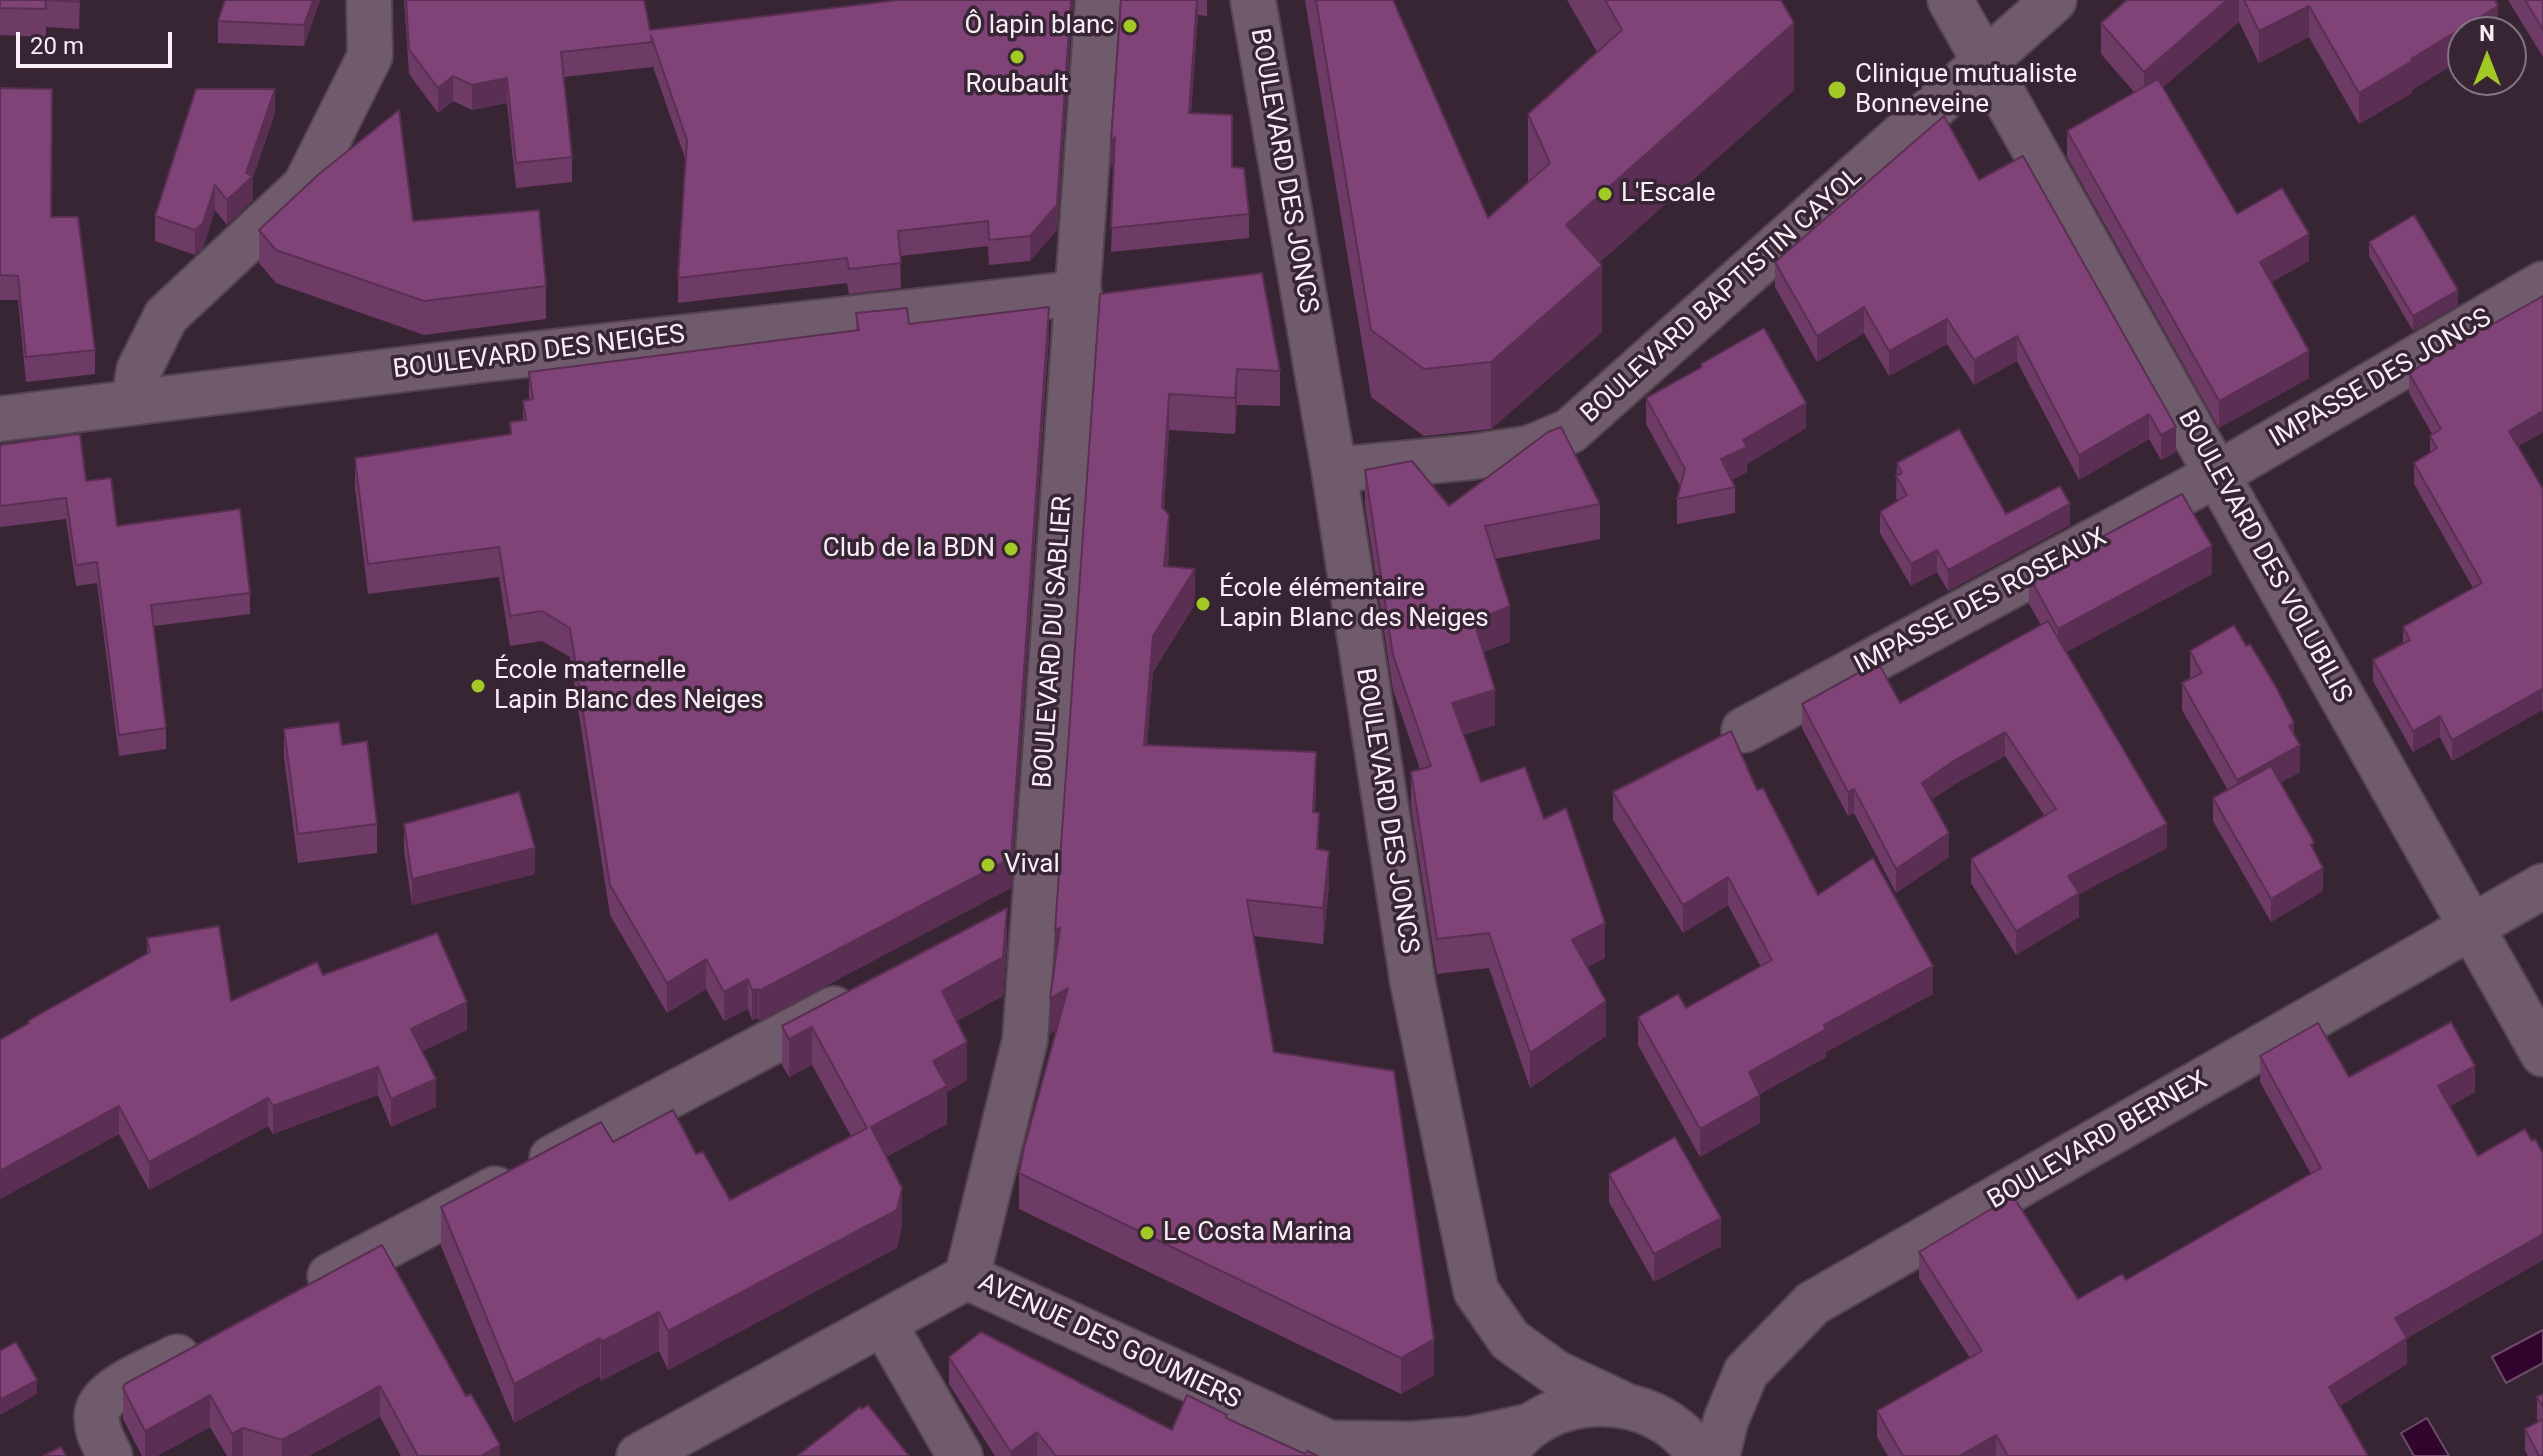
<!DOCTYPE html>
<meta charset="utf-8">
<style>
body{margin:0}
#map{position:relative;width:2543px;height:1456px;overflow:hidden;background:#372534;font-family:Roboto,sans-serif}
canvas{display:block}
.north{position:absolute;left:2447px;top:16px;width:80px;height:80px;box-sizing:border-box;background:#372534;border:2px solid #857582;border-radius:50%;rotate:0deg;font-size:22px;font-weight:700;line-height:32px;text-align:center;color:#f9edf7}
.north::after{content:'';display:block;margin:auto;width:28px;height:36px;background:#a3c926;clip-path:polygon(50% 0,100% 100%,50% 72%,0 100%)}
.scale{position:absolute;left:16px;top:32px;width:156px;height:36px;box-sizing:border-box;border:4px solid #f9edf7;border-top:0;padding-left:10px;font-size:24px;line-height:28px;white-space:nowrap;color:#f9edf7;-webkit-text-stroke:6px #372534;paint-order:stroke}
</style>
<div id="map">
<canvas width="2543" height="1456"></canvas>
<div class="north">N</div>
<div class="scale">20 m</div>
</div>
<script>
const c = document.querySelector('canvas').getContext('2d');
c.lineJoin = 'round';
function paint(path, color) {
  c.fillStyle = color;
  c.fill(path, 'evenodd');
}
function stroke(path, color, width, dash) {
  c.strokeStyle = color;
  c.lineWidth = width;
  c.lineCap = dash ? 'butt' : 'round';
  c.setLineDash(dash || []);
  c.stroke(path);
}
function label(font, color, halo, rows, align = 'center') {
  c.font = font + ' Roboto,sans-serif';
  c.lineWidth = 7;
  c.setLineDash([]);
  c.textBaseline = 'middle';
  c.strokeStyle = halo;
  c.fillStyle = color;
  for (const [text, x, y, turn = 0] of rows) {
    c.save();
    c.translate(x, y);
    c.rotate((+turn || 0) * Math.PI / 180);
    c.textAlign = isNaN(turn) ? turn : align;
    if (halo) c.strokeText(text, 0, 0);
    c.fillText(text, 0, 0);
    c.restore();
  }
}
const water = new Path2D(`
 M2543,1330V1363L2506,1383L2492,1357Z
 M2427,1418L2449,1456H2414L2401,1433Z`);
const minor = new Path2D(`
 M1253,0L1334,470L1413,984L1476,1291L1510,1340L1556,1373L1622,1404
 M1950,0L2543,1054
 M134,402L139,370L166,316L305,186L370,56L369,0
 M0,419L480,360L1079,293
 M1334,470L1472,457L1530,448L1570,431L2054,0
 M1744,730L2218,474L2543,284
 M552,1158L834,1009
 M330,1276L495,1189
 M967,1277L1025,1040L1098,0
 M967,1277L1329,1443L1351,1456
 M884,1324L960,1456
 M1329,1443L1413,1444L1471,1439L1530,1426
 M110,1456C104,1443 95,1430 97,1414C99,1389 156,1368 177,1357
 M639,1456L967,1277
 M1504,1456C1544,1386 1659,1387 1699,1456
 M1717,1456L1726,1420L1746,1372L1813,1303L2543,886`);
const wall = new Path2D(`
 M0,0H80L79,29L46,27V37L0,35Z
 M225,0H320L304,46L218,43V21Z
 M404,0H644L650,30L893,1V0H1073L1057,230L1030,261L989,265L988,246L900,256L901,288L849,294L847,283L678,303V278L686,161L652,64V67L564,77L572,157V182L516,188L507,103L472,110L453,101L438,113L409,74Z
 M1121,0H1207V16L1198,15L1191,113L1232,167L1249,214V238L1111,252L1114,163L1111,166Z
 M1305,0H1393L1488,218L1528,182V114L1597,52L1567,0H1781L1794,90L1600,262L1602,332L1491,429L1424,436L1371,397Z
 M2127,0H2495L2498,32L2412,90V93L2359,124L2309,37L2259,63L2239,22L2163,87L2237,214L2309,261L2271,282L2309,378L2219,428L2067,157V131L2134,92L2101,54V23Z
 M2508,0H2543V57Z
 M0,88L51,217L95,350V374L26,382L18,300H0Z
 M275,113L253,177V200L227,225L215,210L203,248L195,255L155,241V216Z
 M2023,156L2176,452L2161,460L2149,439L2079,480L2017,361L1974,385L1947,344L1889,376L1864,333L1817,362L1775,287V262L1979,180Z
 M413,221L546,286V319L424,335L276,283L259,263V230Z
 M2369,242L2458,305L2413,331L2369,256Z
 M1100,294L1280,371V406L1237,405L1235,434L1169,430L1164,509L1169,551L1168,567L1195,604L1153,672L1147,745L1316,788L1315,812L1319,849L1329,886L1323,944L1253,936L1274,1052L1434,1375L1401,1394L1019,1209V1173L1056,1030L1050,1034Z
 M2543,296V432L2518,446L2543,489V713L2542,710L2452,761L2440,737L2413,752L2373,681V660L2403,644V627L2473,588L2414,484V463L2430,453V436L2432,434L2409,393V373Z
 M856,313L909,324L1049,336L1011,888L759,1021L758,1018L752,1020L748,1009L724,1021L706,989L667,1013L610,915L570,657L542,641L510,646L499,577L368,594L355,488V458L510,434V422L523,420V401L529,400V372L856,331Z
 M1701,364L1806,428L1747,464V472L1731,480L1735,487V513L1677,524V499L1680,486L1646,424V398L1701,368Z
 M0,445L86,481L117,526L250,593V614L154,626L166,728V749L119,756L97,583L76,586L66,519L0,527Z
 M1897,463L2006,514L2070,525L1948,591L1937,572L1911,586L1880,533V512L1898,501L1896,498Z
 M1365,470L1449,506L1600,504V539L1495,559L1510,642L1484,652L1495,725L1463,735L1481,782L1544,819L1605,958L1587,967L1606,1036L1530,1088L1489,968L1437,974L1411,807V772L1420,769L1393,690L1365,505Z
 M2212,574L2066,652L2167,848L2079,894V917L2016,955L1971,883V859L2044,815L2005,756L1955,784L1931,800L1949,857L1896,893L1854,813L1848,816L1802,728V704L1900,703L2041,625L2029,604V576Z
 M2190,651L2294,735L2300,772L2280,783L2314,852L2323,891L2271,922L2213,821V798L2228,790L2182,710V683L2190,679Z
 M284,729L342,745L377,824V853L298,863L284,758Z
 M1757,790L1818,895L1933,994L1826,1052V1057L1760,1094V1123L1700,1157L1638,1045V1017L1686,1008L1761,967L1728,905L1683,933L1613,820V792Z
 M404,824L535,874L412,905L404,850Z
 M147,938L231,1001L323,975L467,1030L422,1051L436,1107L391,1127L378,1095L273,1134L268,1126L149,1190L119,1134L0,1199V1040L28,1024V1021L147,954Z
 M1007,946L1003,996L957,1021L967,1080L947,1092V1124L886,1157L902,1226L897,1248L668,1370L659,1351L601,1381L600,1376L514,1423L441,1246V1207L613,1142L696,1154L730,1200L851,1136L812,1065L789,1077L782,1065V1026Z
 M2260,1056L2349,1077L2475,1092L2450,1106L2478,1156L2532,1141L2543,1153V1260L2407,1338V1364L2340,1406L2368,1456H1888L1877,1437V1411L1970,1358L1919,1278V1252L2078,1299L2126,1280L2311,1174L2260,1082Z
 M1609,1174L1721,1246L1654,1282L1609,1202Z
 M382,1245L500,1456H401L380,1417L309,1456H227L210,1427L157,1456H142L123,1419V1388Z
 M949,1357L1172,1430L1227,1419L1305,1454L1318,1456H995L949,1384Z
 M2543,1394V1456H2528L2525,1450V1429L2539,1422L2537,1419V1397Z`);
const shadedWall = new Path2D(`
 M313,0H320L304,46V25Z
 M1071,0H1073L1057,230L1030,261V236Z
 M1197,0L1198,15L1189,138V113Z
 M2227,0H2239V22L2144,104V72Z
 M2309,6V37L2259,63V31Z
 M2498,6V32H2463V59L2412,90V93L2359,124V93L2411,59Z
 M1794,23V90L1566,292V225Z
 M453,76V101L438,113V88Z
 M507,78V103L472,110V85Z
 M275,89V113L253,177V200L227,225V200L246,173Z
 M1115,137V162L1111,166V142Z
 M215,185V210L203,248L195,255V230Z
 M2309,234V261L2260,289V262Z
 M1602,265V332L1491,429V362Z
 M2458,290V305L2413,331V316Z
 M1049,307V336L1011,888L759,1021V991Z
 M1864,307V333L1817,362V336Z
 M1947,319V344L1889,376V351Z
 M2017,336V361L1974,385V360Z
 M2309,351V378L2219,428V401Z
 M1237,369V405L1235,434V398Z
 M1169,394V430L1162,542V507Z
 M1806,403V428L1747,464V472L1721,485V459L1743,440Z
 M2543,411V432L2509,452V431Z
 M2149,414V439L2079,480V455Z
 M2176,427V452L2161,460V435Z
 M2070,504V525L1948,591V570Z
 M1169,515V551L1164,602V566Z
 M2212,546V574L2058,657V629Z
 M1937,550V572L1911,586V564Z
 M1195,569V604L1153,672L1144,780V745L1153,636Z
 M1510,606V642L1474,656V621Z
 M2542,689V710L2452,761V740Z
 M1495,690V725L1452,738V703Z
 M2440,716V737L2413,752V731Z
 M2294,723V748L2300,745V772L2237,807V780L2289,726Z
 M2005,732V756L1955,784L1922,806V783L1955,760Z
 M1316,752V788L1313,848V812Z
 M1854,789V813L1848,816V792Z
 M2167,824V848L2079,894V917L2016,955V931L2068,876Z
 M1949,833V857L1896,893V869Z
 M535,848V874L412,905V879Z
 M1329,851V886L1323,944V908Z
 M2323,868V891L2271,922V899Z
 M1728,877V905L1683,933V905Z
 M1007,908V946L1003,996L942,1029V991Z
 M1605,923V958L1572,975V940Z
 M1060,928L1055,966V930Z
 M706,959V989L667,1013V983Z
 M1933,966V994L1826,1052V1057L1749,1100V1072L1824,1025Z
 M748,979V1009L724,1021V992Z
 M1068,988V1024L1050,1034V998Z
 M758,989V1018L752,1020V990Z
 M1606,1001V1036L1530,1088V1053Z
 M467,1002V1030L411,1057V1029Z
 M812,1027V1065L789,1077V1039Z
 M967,1042V1080L947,1092V1124L871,1165V1127L933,1061Z
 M2475,1066V1092L2438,1112V1086Z
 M378,1067V1095L273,1134V1106Z
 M436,1079V1107L391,1127V1099Z
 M1760,1095V1123L1700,1157V1129Z
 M268,1098V1126L149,1190V1162Z
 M119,1106V1134L0,1199V1171Z
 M902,1188V1226L897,1248L668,1370V1331Z
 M1721,1218V1246L1654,1282V1254Z
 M2543,1234V1260L2395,1344V1318Z
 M659,1312V1351L601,1381V1342Z
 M600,1338V1376L514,1423V1384Z
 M2407,1338V1364L2329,1413V1387Z
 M1434,1339V1375L1401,1394V1358Z
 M37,1380V1394L0,1415V1400Z
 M380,1386V1417L309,1456H282V1440Z
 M210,1395V1427L157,1456H145V1431Z
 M243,1428V1456H232V1434Z
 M1037,1432V1456H1011V1452Z
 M1996,1435V1456H1959Z
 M500,1445V1456H481Z`);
const building = new Path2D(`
 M0,0H45L46,9L0,8Z
 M47,0H79V2Z
 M225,0H313L304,25L218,21Z
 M406,0H644L650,30L899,0H1071L1057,205L1030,236L989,240L988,221L898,231L901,263L849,269L847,258L678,278L687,140L651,36L652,42L561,52L572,157L516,163L507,78L472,85L453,76L438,88L409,49Z
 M1121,0H1197L1189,113L1232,115V167L1244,168L1249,214L1111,228L1115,137L1111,142Z
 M1316,0H1393L1488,218L1550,163L1528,114L1622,30L1605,0H1781L1794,23L1566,225L1602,265L1491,362L1424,369L1371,330Z
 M2127,0H2227L2144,72L2101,23Z
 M2244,0H2495L2498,6L2411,59L2412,61L2359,93L2309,6L2259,31Z
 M2525,0H2543V30Z
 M2158,79L2237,214L2282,188L2309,234L2260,262L2309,351L2219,401L2067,131Z
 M0,88L52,89L51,217H78L95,350L26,357L18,276L0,275Z
 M196,89H275L246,173L253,176L227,200L215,185L203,223L195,230L155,216Z
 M399,110L413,221L539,210L546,286L424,301L276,250L259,230L319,174Z
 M1944,116L1979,180L2023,156L2176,427L2161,435L2149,414L2079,455L2017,336L1974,360L1947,319L1889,351L1864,307L1817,336L1775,262Z
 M2414,215L2458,290L2413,316L2369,242Z
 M1262,273L1280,371L1237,369L1235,398L1169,394L1162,507L1169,515L1164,566L1195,569L1153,636L1144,745L1316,752L1313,812L1319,813L1317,849L1329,851L1323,908L1247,900L1274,1052L1394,1071L1434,1339L1401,1358L1019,1173L1024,1148L1068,988L1050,998L1060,928L1055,930L1100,294Z
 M2543,296V411L2509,431L2543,489V692L2542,689L2452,740L2440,716L2413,731L2373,660L2410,640L2403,627L2482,583L2414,463L2437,448L2430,436L2441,429L2409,373L2483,327L2484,329Z
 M1049,307L1011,858L759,991L758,989L752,990L748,979L724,992L706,959L667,983L610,885L570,628L542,611L510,616L499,547L368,564L355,458L511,434L510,422L526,420L523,401L533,399L529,372L859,330L856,313L907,308L909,324Z
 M1764,328L1806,403L1743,440L1747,447L1721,459L1735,487L1677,499L1685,469L1646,398L1702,367L1701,364Z
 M1561,427L1600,504L1485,526L1510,606L1474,621L1495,690L1452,703L1481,782L1525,767L1544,819L1566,808L1605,923L1572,940L1606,1001L1530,1053L1489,933L1437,939L1411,772L1431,766L1393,655L1365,470L1412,461L1449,506L1548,432Z
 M1959,429L2006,514L2060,486L2070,504L1948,570L1937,550L1911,564L1880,512L1907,495L1896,476L1902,473L1897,463Z
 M80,434L86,481L111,478L117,526L240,509L250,593L151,605L166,728L119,735L97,562L76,565L66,498L0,506V445Z
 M2182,494L2212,546L2058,629L2029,576Z
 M2048,621L2167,824L2068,876L2079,893L2016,931L1971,859L2056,809L2005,732L1955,760L1922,783L1949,833L1896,869L1854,789L1848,792L1802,704L1878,662L1900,703Z
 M2234,625L2246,646L2250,644L2276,687L2294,723L2289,726L2300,745L2237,780L2182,683L2202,673L2190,651Z
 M339,722L342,745L367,741L377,824L298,834L284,729Z
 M1731,731L1757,790L1763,788L1818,895L1873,858L1933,966L1824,1025L1826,1029L1749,1072L1760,1095L1700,1129L1638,1017L1678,994L1686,1008L1772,960L1728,877L1683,905L1613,792Z
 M2271,766L2314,842L2311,845L2323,868L2271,899L2213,798Z
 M519,792L535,848L412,879L404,824Z
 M1007,908L1003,957L942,991L967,1042L933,1061L947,1086L871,1127L902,1188L897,1210L668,1331L659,1312L601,1342L600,1338L514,1384L441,1207L601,1122L613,1142L673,1110L696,1154L703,1152L730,1200L867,1128L812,1027L789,1039L782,1026Z
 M219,926L231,1001L317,962L323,975L437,933L467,1002L411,1029L436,1079L391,1099L378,1067L273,1106L268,1098L149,1162L119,1106L0,1171V1040L29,1023L28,1021L150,952L147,938Z
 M2451,1022L2475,1066L2438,1086L2478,1156L2525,1129L2532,1141L2535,1139L2543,1153V1234L2395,1318L2407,1338L2329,1387L2368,1456H2008L1996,1435L1959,1456H1903L1877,1411L1982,1351L1919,1252L2013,1196L2078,1299L2122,1274L2126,1280L2321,1168L2260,1056L2318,1023L2349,1077Z
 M1675,1137L1721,1218L1654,1254L1609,1174Z
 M382,1245L466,1396L471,1394L500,1445L481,1456H418L380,1386L282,1440L243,1428L232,1434L210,1395L145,1431L123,1388L125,1384Z
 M981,1332L1172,1430L1187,1395L1227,1415L1226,1418L1305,1454L1307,1451L1318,1456H1056L1037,1432L1011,1452L949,1357Z
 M16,1342L37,1380L0,1400V1351Z
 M2543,1394V1407L2537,1397Z
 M868,1405L909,1456H797L860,1407L862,1409Z
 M2543,1419V1456H2539L2525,1429Z
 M61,1447L66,1456H43Z`);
const markers = [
 [1130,26,8,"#a3c926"],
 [1017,57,8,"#a3c926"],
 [1837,90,10,"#a3c926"],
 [1605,194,8,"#a3c926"],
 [1011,549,8,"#a3c926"],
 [1203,604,8,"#a3c926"],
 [478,686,8,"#a3c926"],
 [988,865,8,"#a3c926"],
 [1147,1233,8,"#a3c926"]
];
const poiNames = [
 ["Ô lapin blanc",1114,26,"right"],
 ["Clinique mutualiste",1855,75],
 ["Bonneveine",1855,105],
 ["Roubault",1017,85,"center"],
 ["L'Escale",1621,194],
 ["Club de la BDN",995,549,"right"],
 ["École élémentaire",1219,589],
 ["Lapin Blanc des Neiges",1219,619],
 ["École maternelle",494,671],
 ["Lapin Blanc des Neiges",494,701],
 ["Vival",1004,865],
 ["Le Costa Marina",1163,1233]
];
const streetNames = [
 ["BOULEVARD DES JONCS",1283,171,80],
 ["BOULEVARD BAPTISTIN CAYOL",1722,296,-42],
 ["BOULEVARD DES NEIGES",539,353,-7],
 ["IMPASSE DES JONCS",2381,379,-30],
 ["BOULEVARD DES VOLUBILIS",2264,557,61],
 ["IMPASSE DES ROSEAUX",1981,602,-28],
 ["BOULEVARD DU SABLIER",1054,642,-86],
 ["BOULEVARD DES JONCS",1386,811,81],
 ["BOULEVARD BERNEX",2098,1141,-30],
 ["AVENUE DES GOUMIERS",1109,1342,25]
];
paint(water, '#30042c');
stroke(water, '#6c4a69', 2);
stroke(minor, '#534450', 48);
stroke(minor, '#6f5b6b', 44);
paint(wall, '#6e3a66');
paint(shadedWall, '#5a2f53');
paint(building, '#804377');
stroke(building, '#5a2f53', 2);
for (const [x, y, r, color] of markers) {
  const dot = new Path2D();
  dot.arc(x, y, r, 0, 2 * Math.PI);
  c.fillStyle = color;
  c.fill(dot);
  stroke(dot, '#372534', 3);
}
label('26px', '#f9edf7', '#372534', poiNames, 'left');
label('26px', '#f9edf7', '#372534', streetNames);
</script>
